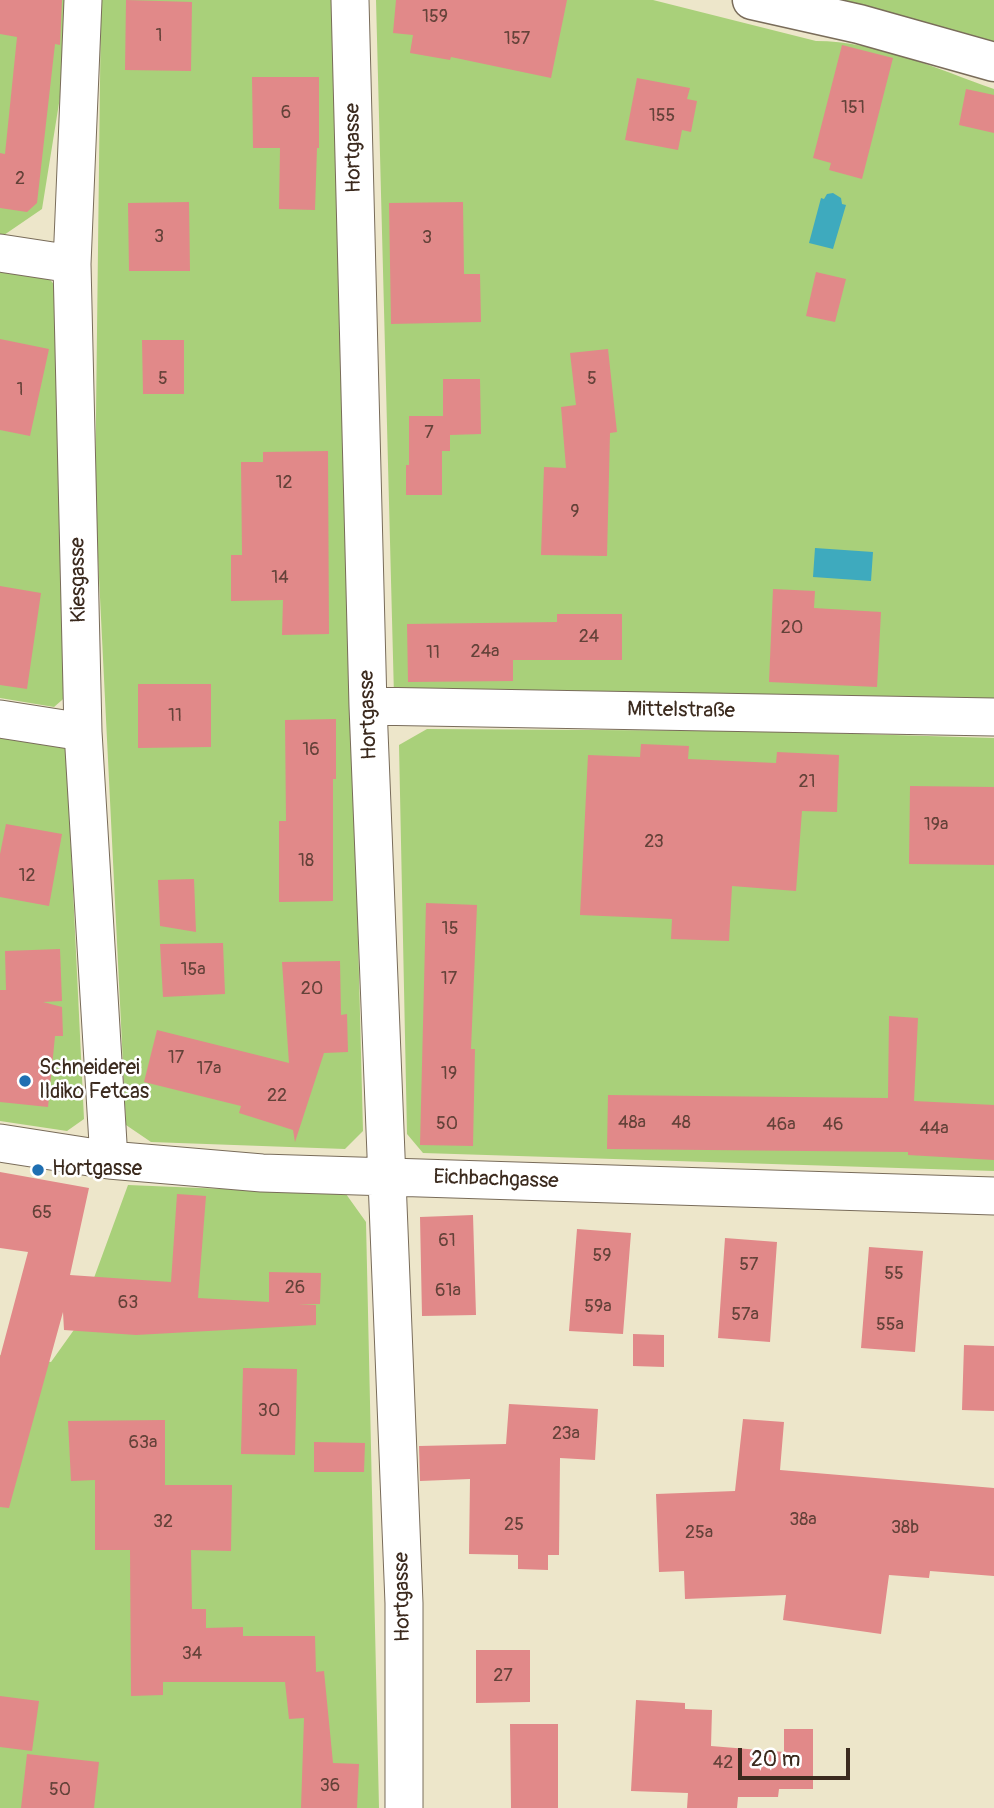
<!DOCTYPE html>
<meta charset="utf-8">
<style>
body{margin:0}
#map{position:relative;width:994px;height:1808px;overflow:hidden;background:#ede6ca;font-family:Pangolin,sans-serif}
canvas{display:block}
.scale{position:absolute;left:738px;top:1748px;width:112px;height:32px;box-sizing:border-box;border:4px solid #3b2a1e;border-top:0;padding-left:9px;font-size:21px;line-height:24px;white-space:nowrap;color:#3b2a1e;-webkit-text-stroke:5px #fff;paint-order:stroke}
</style>
<div id="map">
<canvas width="994" height="1808"></canvas>
<div class="scale">20 m</div>
</div>
<script>
const c = document.querySelector('canvas').getContext('2d');
c.lineJoin = 'round';
function paint(path, color) {
  c.fillStyle = color;
  c.fill(path, 'evenodd');
}
function stroke(path, color, width, dash) {
  c.strokeStyle = color;
  c.lineWidth = width;
  c.lineCap = dash ? 'butt' : 'round';
  c.setLineDash(dash || []);
  c.stroke(path);
}
function label(font, color, halo, rows, align = 'center') {
  c.font = font + ' Pangolin,sans-serif';
  c.lineWidth = 5;
  c.setLineDash([]);
  c.textBaseline = 'middle';
  c.strokeStyle = halo;
  c.fillStyle = color;
  for (const [text, x, y, turn = 0] of rows) {
    c.save();
    c.translate(x, y);
    c.rotate((+turn || 0) * Math.PI / 180);
    c.textAlign = isNaN(turn) ? turn : align;
    if (halo) c.strokeText(text, 0, 0);
    c.fillText(text, 0, 0);
    c.restore();
  }
}
const green = new Path2D(`
 M0,0H69V41L42,209L4,235L0,234Z
 M101,0H334L363,1131L345,1149L151,1142L126,1125L95,496Z
 M376,0H653L816,41C877,41 937,69 994,89V702L394,696Z
 M814,0H994V45Z
 M0,267L48,277L64,297L69,694L54,707L0,698Z
 M427,729L760,731L994,738V1171L423,1153L407,1134L399,745Z
 M0,734L66,744L84,1119L67,1131L0,1121Z
 M128,1185L346,1194L366,1222L379,1808H0V1355L51,1362L76,1327Z`);
const water = new Path2D(`
 M833,193L841,198L842,204L846,205L833,249L809,243L821,198L824,199L827,194Z
 M815,548L873,552L871,581L813,577Z`);
const building = new Path2D(`
 M0,0H62L60,45L55,44L37,203L27,212L0,208V153L5,154L17,37L0,34Z
 M126,0L192,2L191,71L125,70Z
 M396,0H567L551,78L451,57L450,60L410,53L413,35L393,33Z
 M842,45L893,58L862,179L829,170L831,163L813,158Z
 M252,77H319V148H317L315,210L279,209L280,148H253Z
 M637,78L690,88L687,99L697,101L691,132L682,130L678,150L625,140Z
 M966,89L994,95V133L959,125Z
 M189,202L190,271H129L128,203Z
 M463,202L464,274H480L481,322L391,324L389,203Z
 M816,272L846,279L835,322L806,316Z
 M0,339L49,349L30,436L0,430Z
 M142,340H184V394H143Z
 M608,349L617,432L610,433L607,556L541,555L544,467L566,468L561,407L576,405L570,353Z
 M443,379H480L481,434L450,435V451H442V495H406V465H409V416H443Z
 M328,451L329,634L282,635L283,600L231,601V555H242L241,462H263V452Z
 M0,586L41,593L27,689L0,685Z
 M773,589L815,591L814,608L881,612L877,687L769,682Z
 M557,614H622V660H513V681L408,682L407,624L557,622Z
 M138,684H211V747L138,748Z
 M336,719V779H333V901L279,902V821H286L285,720Z
 M641,744L689,746L688,759L776,763L777,752L839,755L837,812L802,811L796,891L732,886L729,941L671,939L672,919L580,915L588,755L640,757Z
 M910,786L994,787V865L909,864Z
 M6,824L62,834L49,906L0,897V854Z
 M194,879L196,932L160,926L158,880Z
 M426,903L477,905L471,1049H475L473,1146L420,1145Z
 M223,943L225,994L163,997L160,944Z
 M60,949L62,1001L43,1002L62,1007L63,1036H55L48,1107L0,1102V990H6L5,951Z
 M340,961L341,1015L347,1014L348,1052L324,1053L295,1142L293,1130L239,1113L241,1106L144,1082L157,1030L289,1063L282,962Z
 M889,1016L918,1018L914,1101L994,1105V1160L908,1155V1152L607,1149L608,1095L888,1098Z
 M0,1172L89,1188L70,1275L171,1282L177,1194L206,1196L198,1298L269,1302V1272L321,1273L320,1304H298L316,1305V1325L136,1335L64,1330L63,1312L9,1508L0,1507V1357L28,1252L0,1248Z
 M473,1215L476,1315L422,1316L420,1217Z
 M577,1229L631,1233L623,1334L569,1331Z
 M725,1238L777,1242L770,1342L718,1338Z
 M869,1247L923,1251L915,1352L861,1348Z
 M633,1334L664,1335V1367L633,1366Z
 M964,1345L994,1346V1411L962,1410Z
 M243,1368L297,1369L295,1455L241,1454Z
 M509,1404L598,1409L595,1460L560,1458L559,1555H548V1570L518,1569V1555L469,1554L470,1479L420,1481L419,1446L506,1444Z
 M743,1419L784,1422L780,1470L994,1488V1576L930,1571L929,1578L889,1575L881,1634L783,1620L786,1595L685,1599L684,1571L659,1572L656,1494L735,1491Z
 M165,1420V1485H232L231,1551L191,1550L192,1609H206V1628L243,1627V1636H315L316,1672L324,1671L333,1763L359,1764L357,1808H301L304,1718L289,1719L285,1682H163V1695L131,1696L130,1550H95V1480L71,1481L68,1421Z
 M314,1442L365,1443L364,1472H314Z
 M476,1650H530V1702L476,1703Z
 M0,1696L39,1701L32,1751L0,1747Z
 M636,1700L685,1703V1709L712,1710L711,1746L784,1752V1729H813V1789H779L778,1797H738L737,1808H687L688,1793L631,1791Z
 M510,1724H558V1808H511Z
 M27,1754L99,1762L94,1808H21Z`);
const minor = new Path2D(`
 M83,0L72,264L83,732L109,1160
 M350,0L368,706L404,1603V1808
 M0,253L72,264
 M368,706L994,717
 M0,719L83,732
 M0,1143L109,1160L262,1173L994,1196`);
const tertiary = new Path2D(`
 M752,0L859,24L994,62`);
const markers = [
 [25,1081,7,"#1f6fb2"],
 [38,1170,7,"#1f6fb2"]
];
const numberNames = [
 ["159",435,17],
 ["1",159,36],
 ["157",517,39],
 ["151",853,108],
 ["6",286,113],
 ["155",662,116],
 ["2",20,179],
 ["3",159,237],
 ["3",427,238],
 ["5",163,379],
 ["5",592,379],
 ["1",20,390],
 ["7",429,433],
 ["12",284,483],
 ["9",575,512],
 ["14",280,578],
 ["20",792,628],
 ["24",589,637],
 ["24a",485,652],
 ["11",433,653],
 ["11",175,716],
 ["16",311,750],
 ["21",807,782],
 ["19a",936,825],
 ["23",654,842],
 ["18",306,861],
 ["12",27,876],
 ["15",450,929],
 ["15a",193,970],
 ["17",449,979],
 ["20",312,989],
 ["17",176,1058],
 ["17a",209,1069],
 ["19",449,1074],
 ["22",277,1096],
 ["48a",632,1123],
 ["48",681,1123],
 ["50",447,1124],
 ["46a",781,1125],
 ["46",833,1125],
 ["44a",934,1129],
 ["65",42,1213],
 ["61",447,1241],
 ["59",602,1256],
 ["57",749,1265],
 ["55",894,1274],
 ["26",295,1288],
 ["61a",448,1291],
 ["63",128,1303],
 ["59a",598,1307],
 ["57a",745,1315],
 ["55a",890,1325],
 ["30",269,1411],
 ["23a",566,1434],
 ["63a",143,1443],
 ["38a",803,1520],
 ["32",163,1522],
 ["25",514,1525],
 ["38b",905,1528],
 ["25a",699,1533],
 ["34",192,1654],
 ["27",503,1676],
 ["42",723,1763],
 ["36",330,1786],
 ["50",60,1790]
];
const streetNames = [
 ["Hortgasse",354,148,-91],
 ["Kiesgasse",79,580,-91],
 ["Mittelstraße",681,711,1],
 ["Hortgasse",369,715,-92],
 ["Eichbachgasse",496,1180,2],
 ["Hortgasse",403,1597,-91]
];
const poiNames = [
 ["Schneiderei",39,1069],
 ["Ildiko Fetcas",39,1093],
 ["Hortgasse",52,1170]
];
paint(green, '#a9d07a');
paint(water, '#3eaabe');
paint(building, '#e18989');
stroke(minor, '#796c5a', 39);
stroke(tertiary, '#796c5a', 41);
stroke(minor, '#fff', 37);
stroke(tertiary, '#fff', 38);
for (const [x, y, r, color] of markers) {
  const dot = new Path2D();
  dot.arc(x, y, r, 0, 2 * Math.PI);
  c.fillStyle = color;
  c.fill(dot);
  stroke(dot, '#fff', 2.5);
}
label('18px', '#644239', null, numberNames);
label('21px', '#3b2a1e', '#fff', streetNames);
label('21px', '#3b2a1e', '#fff', poiNames, 'left');
</script>
